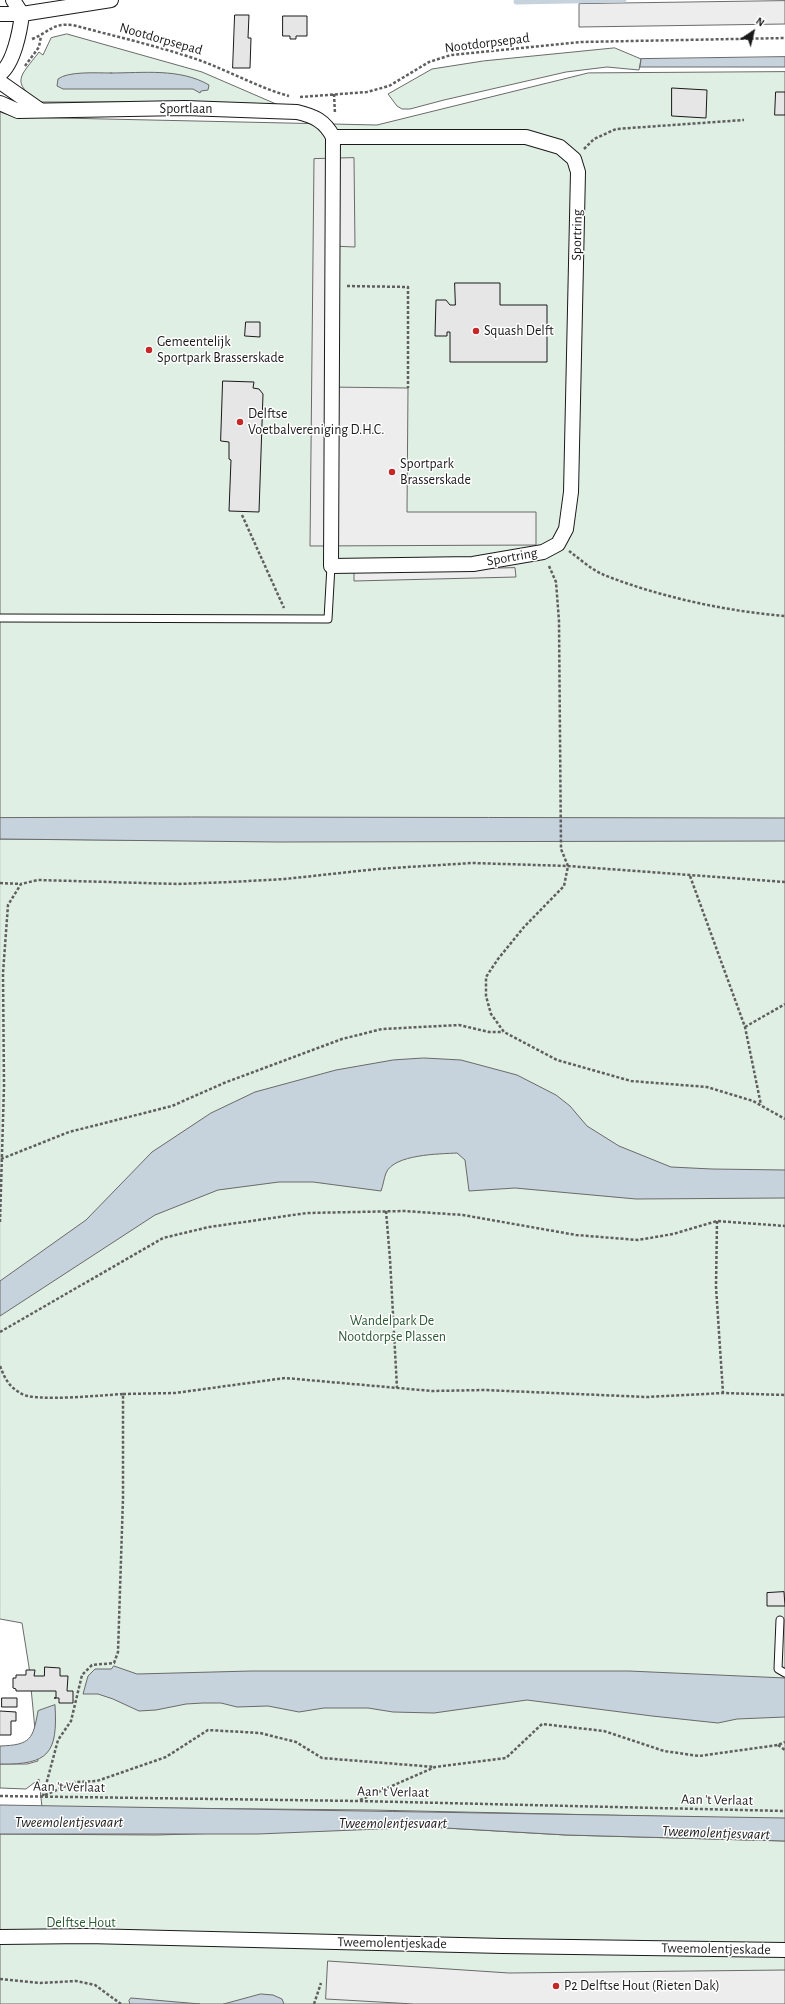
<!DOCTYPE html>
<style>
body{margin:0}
#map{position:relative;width:785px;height:2004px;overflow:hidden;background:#fff;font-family:"Alegreya Sans",sans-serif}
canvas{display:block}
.north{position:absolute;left:733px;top:12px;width:40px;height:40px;-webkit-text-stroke:3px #fff;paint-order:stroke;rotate:35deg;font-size:11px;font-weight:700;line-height:16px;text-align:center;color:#1a1a1a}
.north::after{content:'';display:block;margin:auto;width:14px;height:18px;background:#1a1a1a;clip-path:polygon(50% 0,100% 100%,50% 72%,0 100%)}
</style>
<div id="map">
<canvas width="785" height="2004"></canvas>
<div class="north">N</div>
</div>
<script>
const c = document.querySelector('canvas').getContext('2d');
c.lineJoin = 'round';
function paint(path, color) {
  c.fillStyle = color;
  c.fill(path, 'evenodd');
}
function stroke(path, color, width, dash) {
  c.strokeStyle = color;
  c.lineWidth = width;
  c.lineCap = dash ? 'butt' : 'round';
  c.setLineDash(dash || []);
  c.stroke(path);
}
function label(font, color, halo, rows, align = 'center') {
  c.font = font + ' "Alegreya Sans",sans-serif';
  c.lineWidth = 3;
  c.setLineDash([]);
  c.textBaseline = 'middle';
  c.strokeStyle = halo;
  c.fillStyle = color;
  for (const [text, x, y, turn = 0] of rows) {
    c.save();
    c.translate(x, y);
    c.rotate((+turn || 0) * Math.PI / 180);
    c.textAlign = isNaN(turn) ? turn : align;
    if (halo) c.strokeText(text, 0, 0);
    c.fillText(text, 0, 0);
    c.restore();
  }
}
const green = new Path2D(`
 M67,34L202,72L283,107L211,102H40C9,82 21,76 39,52L43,55L51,38Z
 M615,48L641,59L639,70L607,67L566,72L444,100L410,109H402L397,106L388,94L432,69L483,61Z
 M785,72V820L0,819V112L15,117L377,125L588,73Z
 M0,839L254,841L785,839V1819L370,1810L42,1807L39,1779L26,1789L0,1788V1764H27L38,1761L29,1667L22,1623L0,1619Z
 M428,1827L566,1835L785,1841V2004H0V1834L156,1835Z`);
const parking = new Path2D(`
 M785,1V24L579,27V4Z
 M354,158L355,247L331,246L328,387L408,388L407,512H536V545L310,546L314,159Z
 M515,568L516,577L354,581V572Z
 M328,1961L509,1973L785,1970V2004H414L326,1999Z`);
const water = new Path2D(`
 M785,57V67H640L641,59Z
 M111,73C143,73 180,68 209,85L208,90L201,91L200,93L193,89H63L57,86L58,79C68,71 97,73 111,73Z
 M192,817L785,818V841L277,842L0,839V818Z
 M424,1058L461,1060L517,1075L556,1095L570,1106L587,1126L619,1146L671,1167L712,1169L785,1170V1198L636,1199L515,1188L469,1191L465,1160L457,1153C440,1154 394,1154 386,1173C384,1178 383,1186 381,1191L313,1182H279L218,1190L155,1215L0,1316V1281L86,1220L152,1152L211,1113L255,1092L336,1070L393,1060Z
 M114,1666L137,1674L251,1671H629L785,1678V1717L737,1719L718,1723L652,1716L527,1700L434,1713L393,1712L368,1708H324L299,1712L268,1706L237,1707L221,1703H203L186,1704L156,1710L139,1711L113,1699L98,1694H83L88,1676L95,1669H111Z
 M55,1705C58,1753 49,1765 0,1764V1746C31,1745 33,1739 38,1711Z
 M0,1805L785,1818V1841L566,1835L428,1827L258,1834H0Z
 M261,1994L273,1995L282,1999L284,2004H224Z
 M131,1998L200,2004H130L129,2001Z`);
const stream = new Path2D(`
 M516,2L624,0`);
const building = new Path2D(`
 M235,15H249L248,38H251L250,68H233Z
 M283,16H307V36H296V39H290V36H283Z
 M672,88L707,90L706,118L672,116Z
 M776,92H785V115H775Z
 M455,283H500V305H547V362H450V332H447V336H435L436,300H446L450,305H455Z
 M246,322H260V337L245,336Z
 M223,381L254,382L253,388L259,389L263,394L259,512L229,511L231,460L229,459V442L221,441Z
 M784,1592L785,1606H767V1593Z
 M45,1667L60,1668V1676H68L67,1691H73V1703H59V1698H54H56V1691H16V1689L13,1688V1678H16V1675H26V1670H35L34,1676H44Z
 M2,1698H17V1707H2Z
 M0,1711L16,1712V1721H11V1735H0Z`);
const path = new Path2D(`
 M32,39C50,32 51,23 73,25C113,36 154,45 193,58C226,69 256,87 289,96
 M25,66L39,47L41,36
 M334,94L335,114
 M300,97L367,92L389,86L429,62L451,55L581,42L785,38
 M584,149L594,139L616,129L744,120
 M347,286L408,287V388
 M242,515L284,608
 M569,551C580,559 592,570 604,575C660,597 725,611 785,616
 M549,566L556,582L559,621L561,849L568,866L564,886L524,927L498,959L486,977V996L491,1014L504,1032L557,1060L631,1081L707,1087L753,1101L785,1119
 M690,876L745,1027L761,1105
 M0,883L21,884
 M745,1027L785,1004
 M1,1159L69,1132L172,1106L224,1083L342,1039L382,1029L459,1025L489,1032H503
 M386,1211L390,1259L397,1388
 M717,1221L716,1287L723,1393
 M0,1222L4,1086L3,973L8,905L21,884L38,880L178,884L231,882L285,879L377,869L472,863L568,866L785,882
 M0,1332L163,1238L209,1227L307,1213L404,1211L463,1215L576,1235L638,1240L673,1234L717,1221L785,1226
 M0,1366C5,1379 9,1387 22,1394C35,1402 104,1395 123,1394V1498L118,1652L114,1663L92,1665L82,1675L71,1721L58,1740L43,1796
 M123,1394L175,1393L285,1378L432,1391L484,1390L647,1397L723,1393L785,1395
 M778,1745L785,1750
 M45,1795L75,1782L97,1781L166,1757L208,1730L260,1733L296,1742L322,1758L435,1767
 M0,1796L358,1801L785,1811
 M360,1800L435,1767L506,1758L542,1724L604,1731L664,1751L699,1756L778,1745L785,1742
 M0,1979L40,1983L76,1981L95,1985L121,2004
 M314,2004L321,1983`);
const service = new Path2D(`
 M0,618L328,619L331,566
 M780,1620L778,1669L785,1673`);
const minor = new Path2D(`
 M0,14H22L111,0
 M0,74C14,63 20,31 22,14L13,0
 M0,82L40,110
 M0,103L18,111L185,108L297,112C314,116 325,121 333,137L331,566L473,564L543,552L558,544L566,529L571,492L578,172L574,159L560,147L526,137H333
 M0,1937L87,1936L502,1946L785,1950`);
const markers = [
 [476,331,4,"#c62828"],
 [149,350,4,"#c62828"],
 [240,422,4,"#c62828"],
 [392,472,4,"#c62828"],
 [556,1986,4,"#c62828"]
];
const streetNames = [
 ["Nootdorpsepad",161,39,16],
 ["Nootdorpsepad",487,43,-7],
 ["Sportlaan",186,109],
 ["Sportring",577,235,-89],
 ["Sportring",512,557,-10],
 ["Aan 't Verlaat",69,1787,1],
 ["Aan 't Verlaat",393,1792,1],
 ["Aan 't Verlaat",717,1800,1],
 ["Tweemolentjeskade",392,1943,1],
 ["Tweemolentjeskade",716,1949,1]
];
const poiNames = [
 ["Squash Delft",484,331],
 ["Gemeentelijk",157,342],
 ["Sportpark Brasserskade",157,358],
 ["Delftse",248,414],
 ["Voetbalvereniging D.H.C.",248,430],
 ["Sportpark",400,464],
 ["Brasserskade",400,480],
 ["P2 Delftse Hout (Rieten Dak)",564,1986]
];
const parkNames = [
 ["Wandelpark De",392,1321],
 ["Nootdorpse Plassen",392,1337],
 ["Delftse Hout",81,1923]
];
const waterNames = [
 ["Tweemolentjesvaart",69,1822],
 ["Tweemolentjesvaart",393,1823],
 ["Tweemolentjesvaart",716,1833,2]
];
paint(green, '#e0efe3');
stroke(green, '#6a6a6a', 1);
paint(parking, '#ededed');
stroke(parking, '#6a6a6a', 1);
paint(water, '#c6d2dc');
stroke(water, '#6a6a6a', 1);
stroke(stream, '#c6d2dc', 5);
paint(building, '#e6e6e6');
stroke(building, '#1a1a1a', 1);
stroke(service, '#1a1a1a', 9);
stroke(minor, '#1a1a1a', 16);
stroke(path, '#5f5f5f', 2.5, [3, 2]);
stroke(service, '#fff', 7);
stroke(minor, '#fff', 14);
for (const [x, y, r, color] of markers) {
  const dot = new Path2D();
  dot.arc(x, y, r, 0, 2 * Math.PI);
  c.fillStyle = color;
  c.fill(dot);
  stroke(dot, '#fff', 1.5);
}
label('14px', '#1a1a1a', '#fff', streetNames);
label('14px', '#1a1a1a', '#fff', poiNames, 'left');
label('14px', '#2b5a34', '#fff', parkNames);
label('italic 15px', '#1a1a1a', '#fff', waterNames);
</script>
